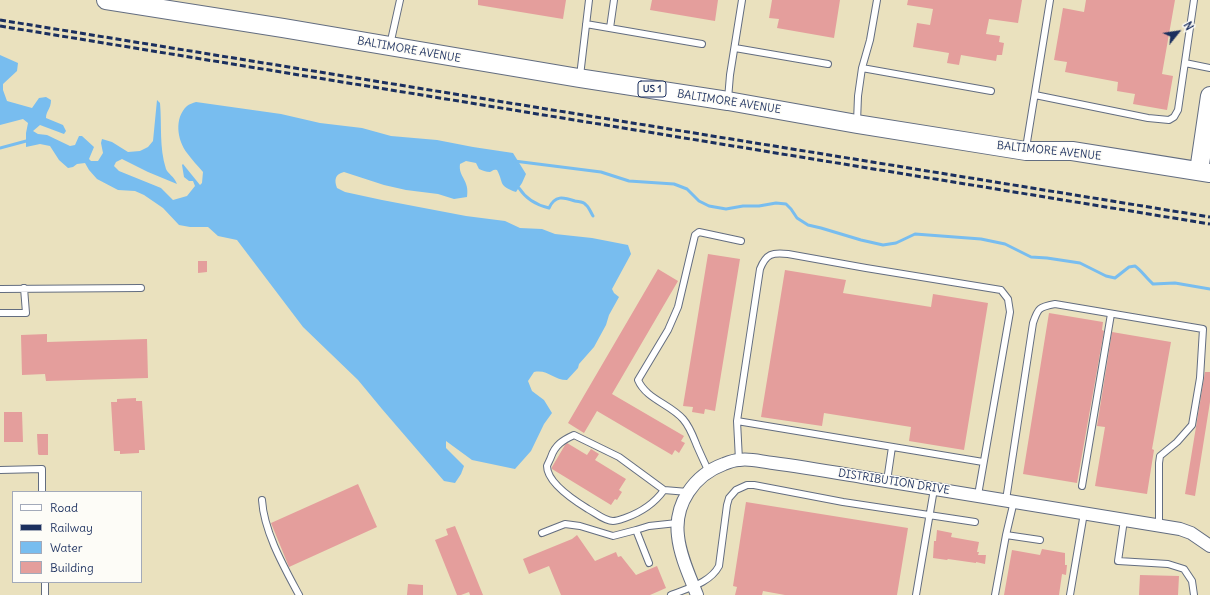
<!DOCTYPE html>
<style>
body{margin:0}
#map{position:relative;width:1210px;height:595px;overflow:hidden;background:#eae1be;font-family:Delius,sans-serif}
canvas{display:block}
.legend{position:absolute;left:12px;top:491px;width:130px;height:92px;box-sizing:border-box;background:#fdfcf7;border:1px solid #a3aaba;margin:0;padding:5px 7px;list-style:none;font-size:12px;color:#1b2f5e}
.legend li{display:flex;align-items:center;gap:8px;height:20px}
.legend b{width:20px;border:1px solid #a3aaba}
.north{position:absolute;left:1158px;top:12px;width:40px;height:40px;-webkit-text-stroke:3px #fdfcf7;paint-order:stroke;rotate:60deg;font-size:11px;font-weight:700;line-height:16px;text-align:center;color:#1b2f5e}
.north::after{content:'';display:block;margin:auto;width:14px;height:18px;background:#1b2f5e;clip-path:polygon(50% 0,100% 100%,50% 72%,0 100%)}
</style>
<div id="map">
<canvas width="1210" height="595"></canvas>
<ul class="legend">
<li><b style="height:5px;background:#fff"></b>Road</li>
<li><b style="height:5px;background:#1b2f5e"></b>Railway</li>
<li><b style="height:11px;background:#78bdef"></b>Water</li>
<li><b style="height:11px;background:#e49e9c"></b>Building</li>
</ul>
<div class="north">N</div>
</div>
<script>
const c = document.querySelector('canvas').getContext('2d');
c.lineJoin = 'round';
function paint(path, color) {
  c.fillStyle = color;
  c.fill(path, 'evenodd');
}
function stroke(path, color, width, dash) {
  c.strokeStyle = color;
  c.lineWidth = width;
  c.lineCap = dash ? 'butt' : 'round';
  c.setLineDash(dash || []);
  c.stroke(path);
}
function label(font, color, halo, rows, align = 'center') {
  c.font = font + ' Delius,sans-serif';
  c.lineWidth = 3;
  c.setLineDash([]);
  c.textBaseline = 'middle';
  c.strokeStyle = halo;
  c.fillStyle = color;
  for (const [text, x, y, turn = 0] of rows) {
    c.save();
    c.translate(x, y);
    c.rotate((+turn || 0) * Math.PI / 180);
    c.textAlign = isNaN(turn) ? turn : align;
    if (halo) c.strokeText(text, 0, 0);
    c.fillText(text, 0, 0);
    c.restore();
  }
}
const water = new Path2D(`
 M0,55L18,63L17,71L3,84V90L7,101L32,108L39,98L46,97L51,100C51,109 46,111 46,118L63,125L66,131L64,134L40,125L33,131L38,134L47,135L70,146L75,145L79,136H82L94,147L89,159L91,161H98L103,153L101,143L102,139L112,142L128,152L140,151L148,147L153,141L157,100L160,103C162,125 159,147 166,169C168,174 174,176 177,184L148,172L122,159L116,162L114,166L119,171L161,188L173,200L187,196L195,186L193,181H189L184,177L182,165L183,164L200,185L202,183L203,172C198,166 192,160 187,153C177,140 174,118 187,106C189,104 193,103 196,102L281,114L320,123L362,128L391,136L437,140L473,147L513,153L526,174L522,183L516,192C498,186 504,183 497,170C493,169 493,171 490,172C486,172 482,170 479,169L476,163L466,161L460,164C458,177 470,180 467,197L454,199L438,194L406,190L384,185L344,172C335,174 334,180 337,188L345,192L382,200L466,216L505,221L520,228L542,229L555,234L592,238L628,245L631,254L612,289L614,293L619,297L609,315L606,325L594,347L579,364L578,368L567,380C553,380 548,369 534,372L528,381L532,391L544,400L552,413L544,424L531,451L515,469L472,460L446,441V448L464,466L461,474L455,483L444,481L382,409L358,380L303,327L237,240L218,236L208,227H190L179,225L163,208L144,195L135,191L118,190L97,179L89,170L85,163L77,164L73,167L68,168L59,160L50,146L40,144L26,147V133L28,123L23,119L0,125Z`);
const stream = new Path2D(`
 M0,148L30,140
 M514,161L601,172L629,181L674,184L687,189L699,201L709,206L726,209L743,206H759L776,203L786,204L791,209L797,218L808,225L821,228L861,240L883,245L896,243L915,234L981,239L1005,244L1031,257L1047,258L1080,263L1106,276L1115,278L1129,267L1135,266C1142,271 1146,278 1153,284L1175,283L1210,289
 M519,188C526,199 536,205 549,208C555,195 563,197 575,201C579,202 583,201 586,205C589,207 591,213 593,216`);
const building = new Path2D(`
 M478,0H566L563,19L478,5Z
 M652,0H718L715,21L650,10Z
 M772,0H840L834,38L777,28L779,19L769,18Z
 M908,0H1022L1018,23L989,19L986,34L1000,36L999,42L1004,43L1002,55H997L996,61L961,55L959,65L947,63L949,53L913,47L917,23L930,25L933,9L907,5Z
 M1086,0H1175L1162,74L1173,76L1167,110L1133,104L1135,94L1117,91L1118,82L1065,72L1067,62L1054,60L1063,8L1084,12Z
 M708,254L740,259L715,411L705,409L704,414L692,412L693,407L683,406Z
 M198,261H207V272L198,273Z
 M658,269L678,281L612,394L684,436L681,441L685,443L679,453L675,450L672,455L597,411L584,433L568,423Z
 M785,270L846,280L843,293L931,307L933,294L988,303L964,450L909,441L911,427L824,413L822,426L761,417Z
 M1049,313L1103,322L1102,330L1104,331L1077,483L1023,474Z
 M1112,332L1171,342L1152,449L1154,450L1147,494L1095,486L1105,427L1097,426Z
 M47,334V342L147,339L148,378L46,381L45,374L22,375L21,335Z
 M1205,372H1210V402L1195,496L1185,494Z
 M136,398V401H142L145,450H139V453L120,454V451H114L111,402H117V399Z
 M4,412H22L23,442H4Z
 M37,434H48V455H39L38,454Z
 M567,443L587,455L591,449L599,454L595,460L626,479L619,490L622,492L617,500L615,499L611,505L552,469V467L565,445Z
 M358,484L377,527L289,567L271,523Z
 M746,502L908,528L897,595H785L763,591L762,595H735L737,587L733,586Z
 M455,526L483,595H470L469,592L461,595H457L435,540L448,535L446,529Z
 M937,530L952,533L951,537L979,542L977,552H979L978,555H986L985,564L976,562V563L948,559L947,560L933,558L934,541H936Z
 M577,535L595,561L616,552L618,557L621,556L636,575L657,566L666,588L650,595H561L549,566L529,574L523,559L572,539Z
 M1042,549L1065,553V565H1067L1066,575L1062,574L1059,595H1004L1012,550L1040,555Z
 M1140,575L1179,576L1178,595H1139Z
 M408,584L423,585V595H407Z`);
const service = new Path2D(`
 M586,24L702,44
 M610,28L614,0
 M390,45L400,0
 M735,48L828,64
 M1185,63L1210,68
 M862,68L991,91
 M580,76L589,0
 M1035,95L1148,118L1169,120L1174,117L1178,110L1194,0
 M728,99L730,75L742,0
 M857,122L858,96L862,68L870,40L877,0
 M1026,148L1050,0
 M0,289L141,288
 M0,313H26L24,288
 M737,421L983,462
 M574,435L619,457L664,490C654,504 642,512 625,518C622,519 617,521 613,521C604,521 596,513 588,509C575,501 547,483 547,466C548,463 550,460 551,457C555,445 563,440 574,435Z
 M739,460L737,421L760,269C766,254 772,252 788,254L866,268L1001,290L1008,299L1010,312L978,495
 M0,470L42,469V492
 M709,472C705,464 701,455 697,446C693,436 690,427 683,419C670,404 646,399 638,380L668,330L678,307L695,235L699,232L741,241
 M887,481L892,447
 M1082,486L1111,314
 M664,490L688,492
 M262,500C264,532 284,567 299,595
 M1006,500L1033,323C1038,308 1039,307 1055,304L1203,329L1200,378L1192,425L1177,442L1160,456L1159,463V526
 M1014,501L1006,535L1040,540
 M1124,520L1118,561L1168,564L1184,569L1192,581L1194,595
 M542,533L565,524L580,526L613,536L636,530
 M649,563L636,530L649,526L677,523
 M45,582V595
 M671,595C688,588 710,583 719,566L727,505L729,498L736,490L747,485H754L843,502L975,522
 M916,595L934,489
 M995,595L1006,535
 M1070,595L1084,513`);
const minor = new Path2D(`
 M697,595C690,577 680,556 678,536C674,504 694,475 724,464C729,462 734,460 739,460C750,458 762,462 773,463C803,467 832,472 862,477C968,494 1074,511 1180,529L1191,533L1210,546`);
const primary = new Path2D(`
 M106,0L283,28L579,78L728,101L857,124L1026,151H1072L1210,173
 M1199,171L1210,96`);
const rail = new Path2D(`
 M0,20L1210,217
 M0,26L1210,224`);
const shields = [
 [652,89,28]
];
const shieldNames = [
 ["US 1",652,89]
];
const streetNames = [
 ["BALTIMORE AVENUE",409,50,10],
 ["BALTIMORE AVENUE",729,102,9],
 ["BALTIMORE AVENUE",1049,151,6],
 ["DISTRIBUTION DRIVE",894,482,9]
];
paint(water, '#78bdef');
stroke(stream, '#78bdef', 3);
paint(building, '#e49e9c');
stroke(service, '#636d80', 8);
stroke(minor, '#636d80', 14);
stroke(primary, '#636d80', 20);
stroke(service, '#fff', 6);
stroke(minor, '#fff', 12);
stroke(primary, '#fff', 18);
stroke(rail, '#1b2f5e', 3, [6, 3]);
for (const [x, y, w] of shields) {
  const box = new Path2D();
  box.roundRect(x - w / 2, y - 8, w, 16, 3);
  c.fillStyle = '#fdfcf7';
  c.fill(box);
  stroke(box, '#1b2f5e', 1);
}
label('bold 10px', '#1b2f5e', null, shieldNames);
label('11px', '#1b2f5e', '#fdfcf7', streetNames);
</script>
